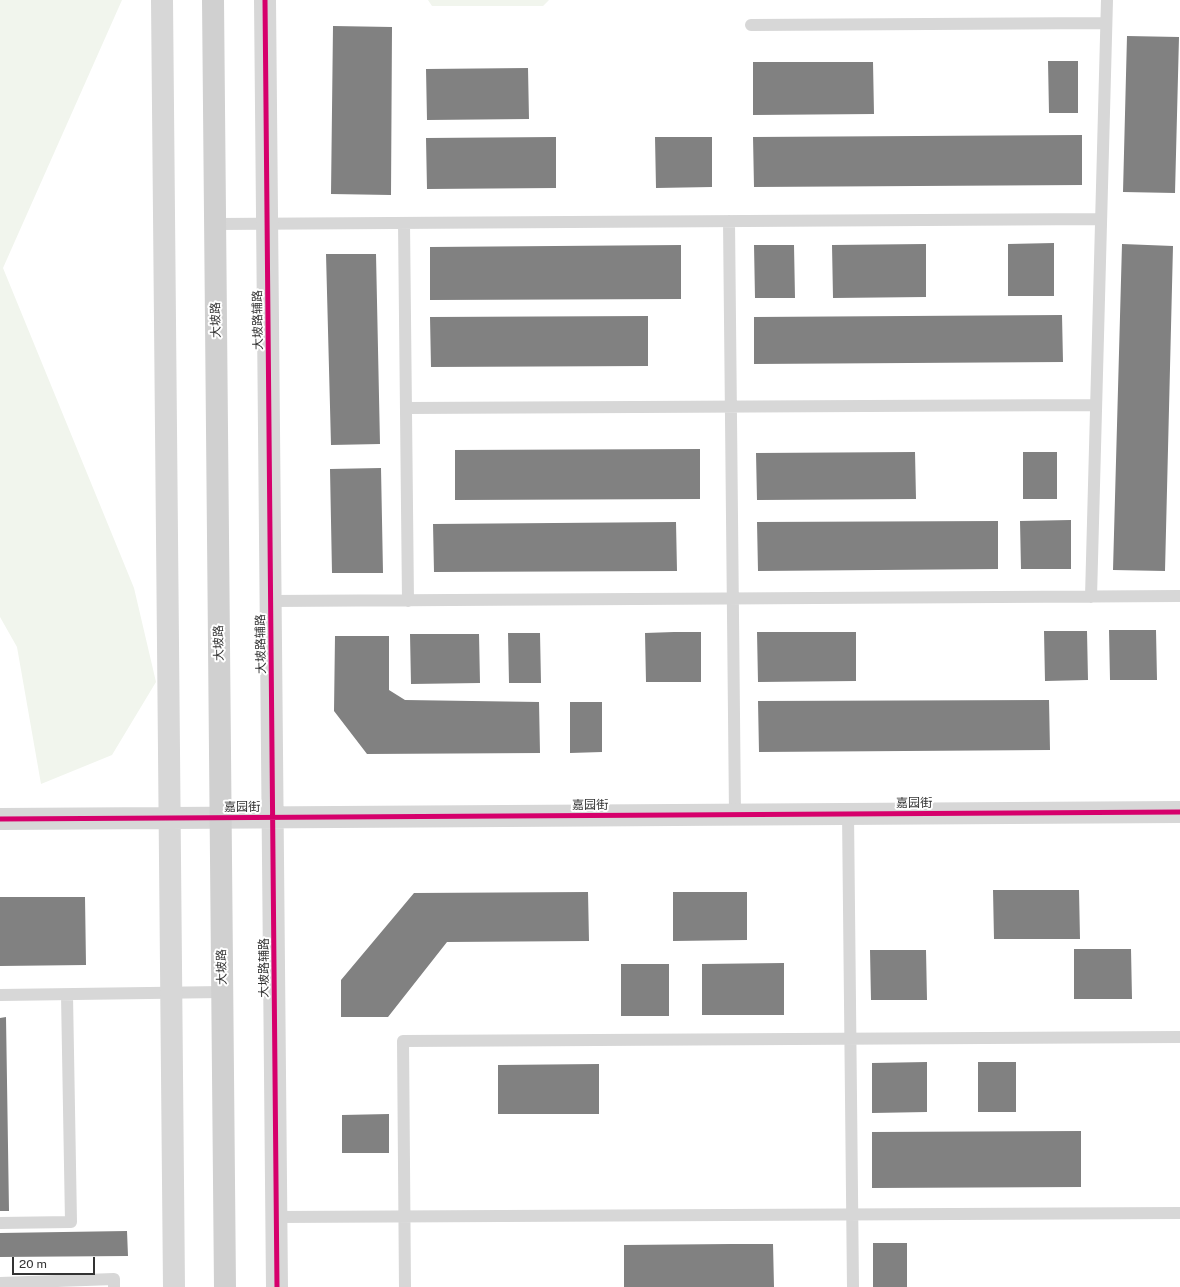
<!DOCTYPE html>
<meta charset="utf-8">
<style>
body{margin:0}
#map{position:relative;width:1180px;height:1287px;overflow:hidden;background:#fff;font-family:"Public Sans",sans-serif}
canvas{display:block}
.scale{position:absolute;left:12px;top:1257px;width:83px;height:18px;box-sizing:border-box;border:2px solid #333;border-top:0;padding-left:5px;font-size:12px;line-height:14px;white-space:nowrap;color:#333;-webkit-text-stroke:3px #fff;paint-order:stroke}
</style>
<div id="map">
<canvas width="1180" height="1287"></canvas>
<div class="scale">20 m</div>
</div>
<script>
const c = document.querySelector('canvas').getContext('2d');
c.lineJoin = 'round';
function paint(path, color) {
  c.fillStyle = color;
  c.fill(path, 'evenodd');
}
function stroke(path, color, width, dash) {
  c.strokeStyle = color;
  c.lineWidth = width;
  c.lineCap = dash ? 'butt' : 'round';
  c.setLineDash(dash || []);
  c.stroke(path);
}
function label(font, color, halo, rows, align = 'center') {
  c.font = font + ' "Public Sans","Noto Sans SC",sans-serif';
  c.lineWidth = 4;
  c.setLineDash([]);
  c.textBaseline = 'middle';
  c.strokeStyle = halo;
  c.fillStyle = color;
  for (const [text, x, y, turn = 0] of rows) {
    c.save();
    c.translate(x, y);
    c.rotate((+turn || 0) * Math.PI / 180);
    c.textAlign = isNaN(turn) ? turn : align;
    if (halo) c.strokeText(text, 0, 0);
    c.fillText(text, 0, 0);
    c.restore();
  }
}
const green = new Path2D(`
 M0,0H122L3,268L134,588L156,682L112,755L41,784L17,647L0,617Z
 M428,0H549L543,6H432Z`);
const building = new Path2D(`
 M333,26L392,27L391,195L331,194Z
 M1127,36L1179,37L1175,193L1123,192Z
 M1048,61H1078V113H1049Z
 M753,62H873L874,114L753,115Z
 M528,68L529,119L427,120L426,69Z
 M1082,135V185L754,187L753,137Z
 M556,137V188L427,189L426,138Z
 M655,137H712V187L656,188Z
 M1054,243V296H1008V244Z
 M926,244V297L833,298L832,245Z
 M1122,244L1173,246L1165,571L1113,570Z
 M681,245V299L430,300V247Z
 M754,245H794L795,298H755Z
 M326,254H376L380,444L331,445Z
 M1062,315L1063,362L754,364V317Z
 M648,316V366L431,367L430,317Z
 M700,449V499L455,500V450Z
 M915,452L916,499L757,500L756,453Z
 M1023,452H1057V499H1023Z
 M381,468L383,573H332L330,469Z
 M1071,520V569H1021L1020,521Z
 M998,521V569L758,571L757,522Z
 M676,522L677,571L434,572L433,524Z
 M1109,630H1156L1157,680H1110Z
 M1044,631H1087L1088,680L1045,681Z
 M674,632H701V682H646L645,633Z
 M757,632H856V681L758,682Z
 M508,633H540L541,683H509Z
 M410,634H479L480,683L411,684Z
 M335,636H389V690L405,700L539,702L540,753L367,754L334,711Z
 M1049,700L1050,750L759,752L758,701Z
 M570,702H602V752L570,753Z
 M993,890H1079L1080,939H994Z
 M588,892L589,941L447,942L388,1017H341V980L414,893Z
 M673,892H747V940L673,941Z
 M0,897H85L86,965L0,966Z
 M1074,949H1131L1132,999H1074Z
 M870,950H926L927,1000H871Z
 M784,963V1015H702V964Z
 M621,964H669V1016H621Z
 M6,1017L9,1211H0V1018Z
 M927,1062V1112L872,1113V1063Z
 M978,1062H1016V1112H978Z
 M599,1064V1114H498V1065Z
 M389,1114V1153H342V1115Z
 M1081,1131V1187L872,1188V1132Z
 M127,1231L128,1256L0,1257V1233Z
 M873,1243H907V1287H873Z
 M731,1244H773L774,1287H624V1245Z`);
const lane = new Path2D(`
 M751,25L1106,23
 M729,221L735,814
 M404,223L408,601
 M215,224L1101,219
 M406,408L1096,405
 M1091,597L1107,0
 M270,601L1180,596
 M848,813L853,1287
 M0,995L223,992
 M276,1217L1180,1213
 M0,1223L71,1222L67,995
 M0,1283L114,1279V1287
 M405,1287L403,1041L1180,1037`);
const street = new Path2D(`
 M162,0L174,1287
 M265,0L277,1287
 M0,819L1180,812`);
const secondary = new Path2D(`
 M213,0L225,1287`);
const cycleway = new Path2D(`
 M265,0L277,1287
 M0,819L1180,812`);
const streetNames = [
 ["大坡路",216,320,-91],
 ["大坡路辅路",258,320,-91],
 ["大坡路",219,643,-91],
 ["大坡路辅路",261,644,-91],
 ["嘉园街",914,803],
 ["嘉园街",590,805],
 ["嘉园街",242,807],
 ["大坡路",222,967,-91],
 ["大坡路辅路",264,968,-90]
];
paint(green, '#f1f5ed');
paint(building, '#818181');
stroke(lane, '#d7d7d7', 12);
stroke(street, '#d7d7d7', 22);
stroke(secondary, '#d0d0d0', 22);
stroke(cycleway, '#d6006c', 5);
label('12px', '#333', '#fff', streetNames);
</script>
